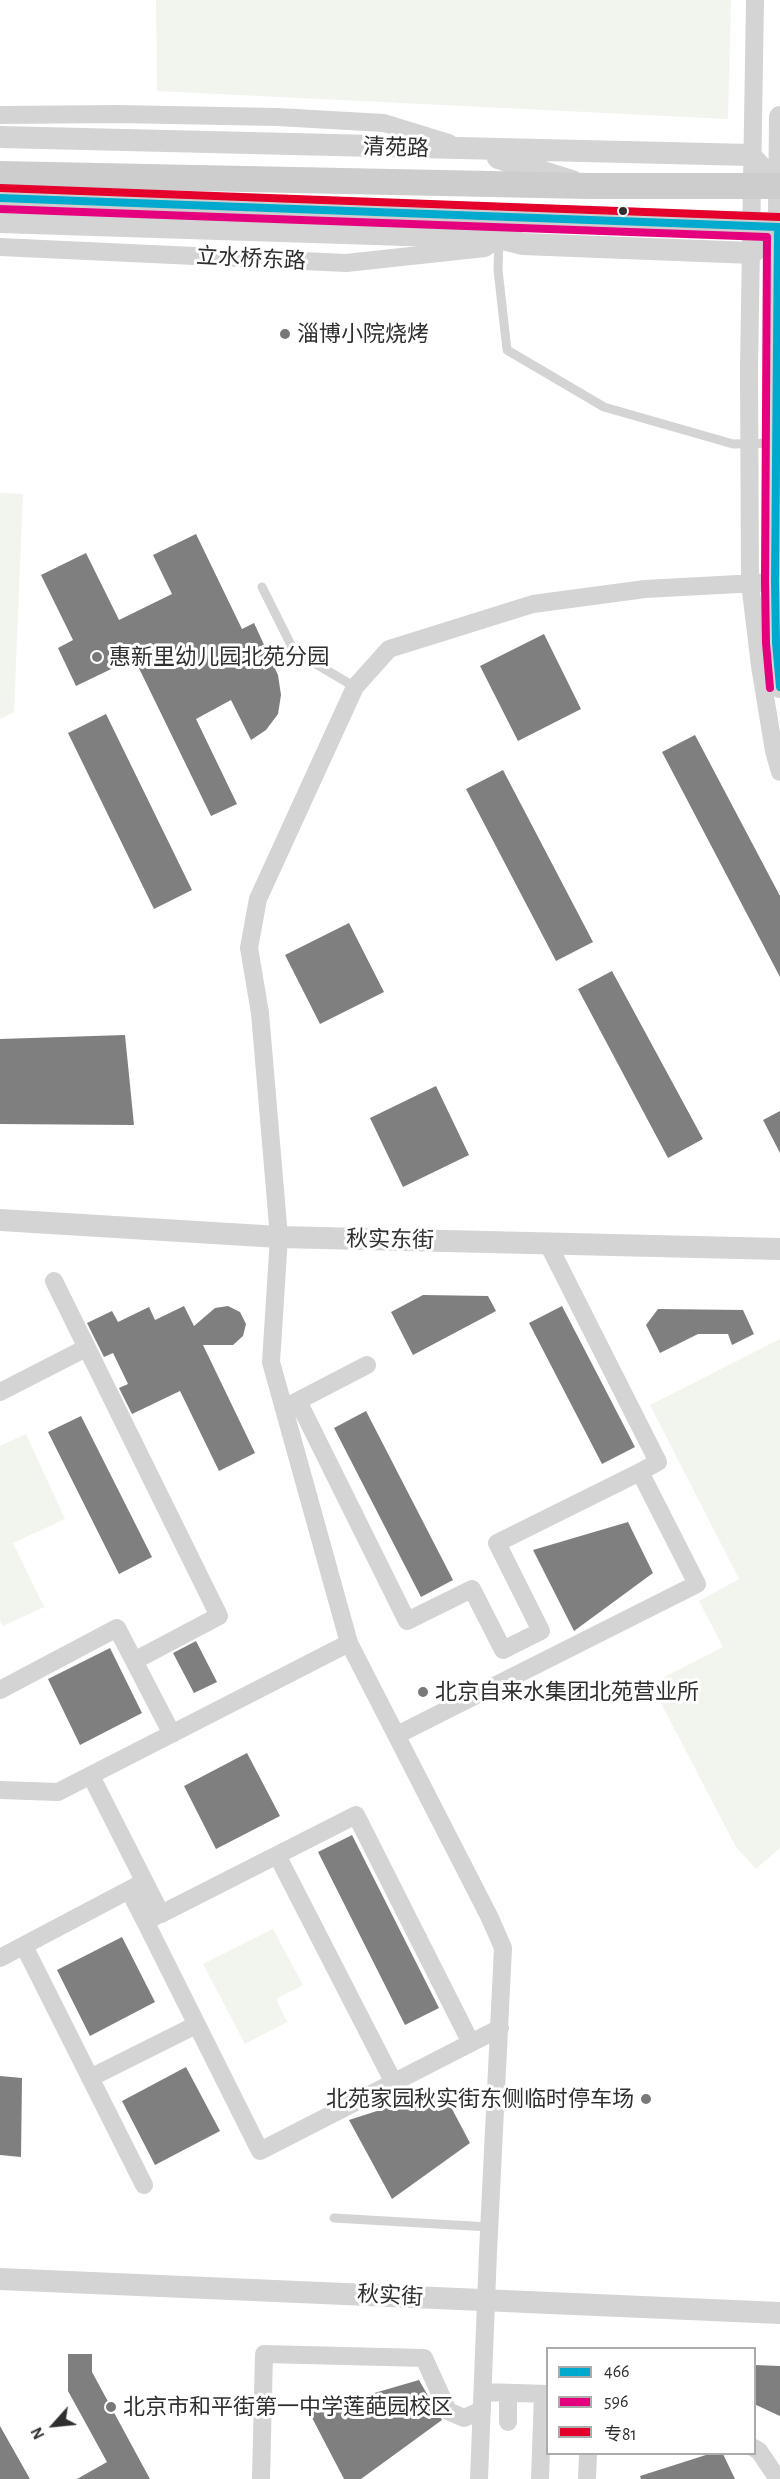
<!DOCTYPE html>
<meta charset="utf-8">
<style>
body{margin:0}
#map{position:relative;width:780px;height:2479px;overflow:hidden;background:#fff;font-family:"Alegreya Sans","Noto Sans SC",sans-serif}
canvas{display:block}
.legend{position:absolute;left:546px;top:2347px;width:210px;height:108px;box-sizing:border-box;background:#fff;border:2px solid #acacac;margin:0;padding:8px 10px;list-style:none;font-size:18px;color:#2f2f2f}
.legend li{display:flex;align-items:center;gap:12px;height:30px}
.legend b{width:30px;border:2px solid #acacac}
.north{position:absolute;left:24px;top:2395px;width:60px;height:60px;-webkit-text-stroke:4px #fff;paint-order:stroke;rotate:243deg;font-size:16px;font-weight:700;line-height:24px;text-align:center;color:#2f2f2f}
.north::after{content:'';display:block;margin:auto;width:21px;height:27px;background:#2f2f2f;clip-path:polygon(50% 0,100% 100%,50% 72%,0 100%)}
</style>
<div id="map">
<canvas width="780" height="2479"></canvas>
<ul class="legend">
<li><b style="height:8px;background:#00a9ce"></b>466</li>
<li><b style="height:8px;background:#e5007d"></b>596</li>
<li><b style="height:8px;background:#e4002b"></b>专81</li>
</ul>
<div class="north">N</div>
</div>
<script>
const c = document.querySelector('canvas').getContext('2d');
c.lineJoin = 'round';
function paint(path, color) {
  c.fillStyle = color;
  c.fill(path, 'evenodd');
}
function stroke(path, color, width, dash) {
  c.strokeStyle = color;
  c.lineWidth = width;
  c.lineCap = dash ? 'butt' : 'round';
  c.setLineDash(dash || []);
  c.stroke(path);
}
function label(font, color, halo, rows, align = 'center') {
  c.font = font + ' "Alegreya Sans","Noto Sans SC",sans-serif';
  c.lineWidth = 6;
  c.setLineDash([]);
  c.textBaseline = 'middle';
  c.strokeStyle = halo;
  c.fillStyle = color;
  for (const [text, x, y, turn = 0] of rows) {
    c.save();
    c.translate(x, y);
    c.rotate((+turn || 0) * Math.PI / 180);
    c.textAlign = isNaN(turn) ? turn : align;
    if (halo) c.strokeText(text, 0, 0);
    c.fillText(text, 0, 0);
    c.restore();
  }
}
const green = new Path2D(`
 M156,0H731L728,119L157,91Z
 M0,493L23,494L14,712L0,719Z
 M780,1339V1848L756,1869L736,1847L651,1684L723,1647L699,1601L739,1579L650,1405Z
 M26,1434L65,1519L13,1543L44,1607L3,1626L0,1621V1446Z
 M273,1929L303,1985L276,1999L287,2022L245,2044L203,1964Z`);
const building = new Path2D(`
 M196,534L242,629L254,623L278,675L281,695L278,714L266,730L251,740L231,700L196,719L237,804L211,816L134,658L76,686L58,648L73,640L41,575L86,553L119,620L172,594L153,555Z
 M544,634L581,709L518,741L480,666Z
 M106,714L192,890L154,909L68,733Z
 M695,735L780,896V977L662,752Z
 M503,770L593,942L556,961L466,789Z
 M349,923L384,992L320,1024L285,955Z
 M612,971L703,1139L668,1158L578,989Z
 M125,1035L134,1125L0,1124V1039Z
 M436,1086L469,1155L403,1187L370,1118Z
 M780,1111V1153L763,1120Z
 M423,1295L488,1296L496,1311L413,1355L391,1312Z
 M184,1306L194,1326L215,1308L228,1306L240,1312L246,1324L243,1336L233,1345H203L255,1453L219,1471L180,1391L132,1414L119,1388L128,1384L113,1353L104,1357L87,1323L112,1311L118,1322L149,1307L155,1320Z
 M562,1306L635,1447L602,1464L529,1323Z
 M658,1309L743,1310L754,1334L732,1345L728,1334H698L660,1353L646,1325Z
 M366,1411L453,1580L421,1597L334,1428Z
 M81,1416L152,1557L119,1574L48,1432Z
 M628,1522L653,1573L574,1631L533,1550Z
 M196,1641L217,1682L194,1693L173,1653Z
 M110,1648L142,1713L80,1745L48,1679Z
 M247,1753L280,1816L216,1849L184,1786Z
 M352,1835L439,2008L405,2025L318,1852Z
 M122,1937L155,2002L90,2036L57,1970Z
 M186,2067L220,2131L155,2165L122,2101Z
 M0,2076L22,2078L21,2157L0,2155Z
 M442,2090L470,2143L392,2199L349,2120Z
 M68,2354H92V2372L150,2479H77L107,2462L68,2391Z
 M754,2365L780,2366V2416L754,2404Z
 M419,2380L442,2420L361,2479H344L309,2412Z
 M0,2426L30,2479H0Z
 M709,2454H723L735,2479H641L640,2476Z`);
const service = new Path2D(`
 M499,238L498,270L507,350L604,407L733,444L777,443
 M262,587L294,651L355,687
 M334,2218L489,2227`);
const minor = new Path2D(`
 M755,0L749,369L750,583L760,666L774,751L780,772
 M0,115L117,114L277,117L384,123L449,143
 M0,247L346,263L485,248L499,238
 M54,1281L219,1616L134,1661
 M0,1392L86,1348
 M298,1401L407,1621L472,1589L503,1650L541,1631L497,1543L640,1472
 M288,1406L367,1365
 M0,1690L117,1628L172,1734
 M397,1735L697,1584L640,1472L658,1462L548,1244
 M91,1776L161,1914L356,1815L471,2043
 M0,1790L58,1792L349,1643
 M277,1855L394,2083
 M129,1890L145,1921L156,1916
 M145,1921L260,2151L500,2028
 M24,1946L144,2185
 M0,1958L144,1882
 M90,2078L196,2025
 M483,2392L548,2394
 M508,2422V2393
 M754,2448L759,2451L778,2479
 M261,2479L264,2354L424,2358L448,2411L464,2418L482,2410
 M479,2479L488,2252L503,1948L490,1918L349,1643L271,1362L279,1237L260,1013L249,948L258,899L355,687L389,649L533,604L645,589L775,582
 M540,2479L543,2394
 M587,2479L588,2454`);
const tertiary = new Path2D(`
 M780,117L775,582L776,643L780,687
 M0,137L750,155L778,186
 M498,158L572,181
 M0,222L499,238L523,244L752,253L778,227
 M0,1220L279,1237L780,1249
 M0,2279L780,2313`);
const secondary = new Path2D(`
 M0,174L588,186H780
 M0,198L780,226`);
const bus1 = new Path2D(`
 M0,198L778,227L775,582L776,643L780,687`);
const bus2 = new Path2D(`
 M0,209L767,237L765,582L766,643L770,688`);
const bus3 = new Path2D(`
 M0,188L780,217`);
const markers = [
 [623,211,5,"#2f2f2f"],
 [285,334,6,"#787878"],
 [97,657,6,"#787878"],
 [423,1692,6,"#787878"],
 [646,2099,6,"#787878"],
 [111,2407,6,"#787878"]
];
const streetNames = [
 ["清苑路",396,148,2],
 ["立水桥东路",251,259,3],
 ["秋实东街",390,1240,1],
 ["秋实街",390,2296,3]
];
const poiNames = [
 ["淄博小院烧烤",297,334],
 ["惠新里幼儿园北苑分园",109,657],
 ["北京自来水集团北苑营业所",435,1692],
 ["北苑家园秋实街东侧临时停车场",634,2099,"right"],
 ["北京市和平街第一中学莲葩园校区",123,2407]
];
paint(green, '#f1f5ed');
paint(building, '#7f7f7f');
stroke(service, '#d4d4d4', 9);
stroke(minor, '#d4d4d4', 18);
stroke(tertiary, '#d4d4d4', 22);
stroke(secondary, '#cdcdcd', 26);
stroke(bus1, '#00a9ce', 8);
stroke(bus2, '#e5007d', 8);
stroke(bus3, '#e4002b', 8);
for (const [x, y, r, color] of markers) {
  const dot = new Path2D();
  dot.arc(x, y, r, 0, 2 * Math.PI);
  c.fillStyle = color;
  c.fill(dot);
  stroke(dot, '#fff', 2);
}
label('22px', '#2f2f2f', '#fff', streetNames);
label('22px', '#2f2f2f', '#fff', poiNames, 'left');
</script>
